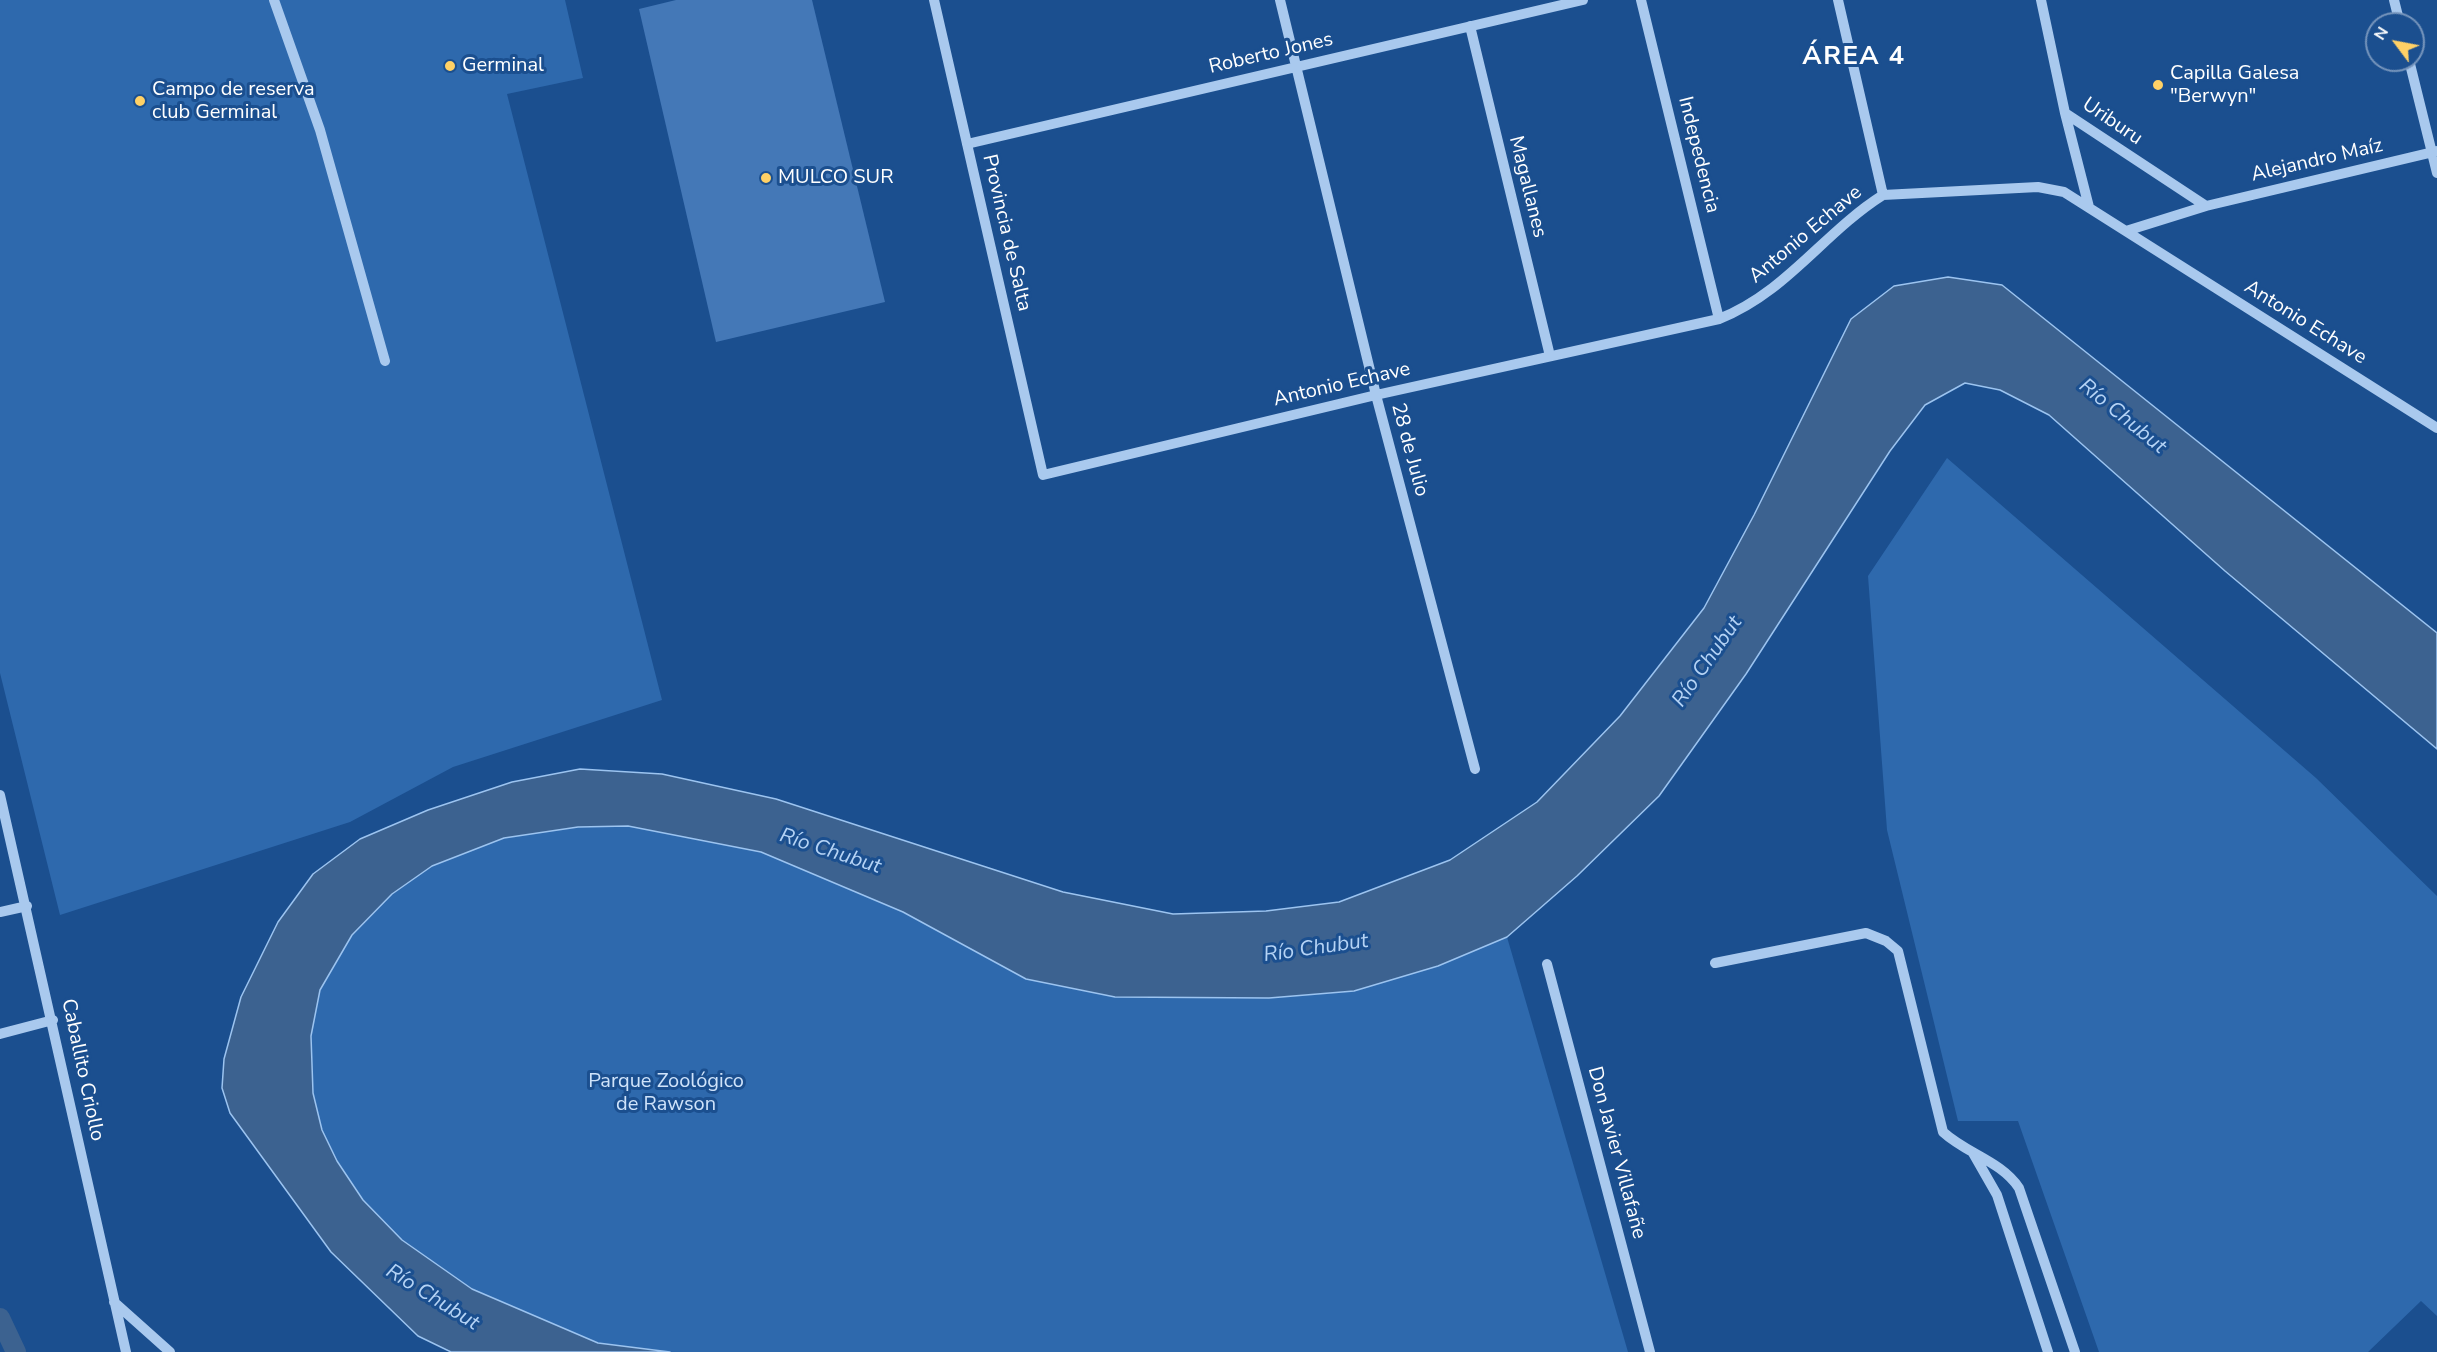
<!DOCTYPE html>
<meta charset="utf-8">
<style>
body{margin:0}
#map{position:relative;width:2437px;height:1352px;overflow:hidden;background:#1b4f8f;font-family:"Nunito Sans",sans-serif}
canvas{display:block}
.north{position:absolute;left:2365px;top:12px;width:60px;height:60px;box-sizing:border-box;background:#1b4f8f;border:2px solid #7695bc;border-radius:50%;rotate:302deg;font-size:16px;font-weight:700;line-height:24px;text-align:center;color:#fff}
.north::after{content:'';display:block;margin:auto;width:21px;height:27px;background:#ffd166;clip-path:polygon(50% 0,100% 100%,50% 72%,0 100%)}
</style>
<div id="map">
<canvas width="2437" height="1352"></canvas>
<div class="north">N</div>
</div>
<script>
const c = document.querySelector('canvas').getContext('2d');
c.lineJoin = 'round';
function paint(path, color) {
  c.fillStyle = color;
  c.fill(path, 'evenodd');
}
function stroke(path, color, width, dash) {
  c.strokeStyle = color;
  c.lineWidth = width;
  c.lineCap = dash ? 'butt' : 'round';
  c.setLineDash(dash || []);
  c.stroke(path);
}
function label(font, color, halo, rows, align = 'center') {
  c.font = font + ' "Nunito Sans",sans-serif';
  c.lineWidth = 6;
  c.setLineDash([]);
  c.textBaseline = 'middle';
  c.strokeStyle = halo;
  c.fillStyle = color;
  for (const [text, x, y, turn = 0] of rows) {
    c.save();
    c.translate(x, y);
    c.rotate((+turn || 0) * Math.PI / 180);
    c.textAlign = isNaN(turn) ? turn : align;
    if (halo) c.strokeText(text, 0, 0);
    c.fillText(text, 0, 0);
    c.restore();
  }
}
const green = new Path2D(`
 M0,0H565L583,78L507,94L662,700L453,767L350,822L60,915L0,673Z
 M1947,458L2316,778L2437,896V1316L2421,1301L2368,1352H2099L2018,1121H1958L1887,830L1868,576Z
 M628,826L761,852L903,912L1026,979L1115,997L1269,998L1354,991L1438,966L1507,937L1628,1352H670L598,1343L472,1289L402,1240L363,1200L337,1161L322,1130L313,1093L311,1036L320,990L352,935L392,894L432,866L504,838L578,827Z`);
const water = new Path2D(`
 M1948,277L2002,285L2437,633V749L2225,571L2049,415L2000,390L1965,383L1925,405L1890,451L1746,674L1659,796L1577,876L1507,937L1438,966L1354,991L1269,998L1115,997L1026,979L903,912L761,852L628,826L578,827L504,838L432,866L392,894L352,935L320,990L311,1036L313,1093L322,1130L337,1161L363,1200L402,1240L472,1289L598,1343L670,1352H451L418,1336L331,1252L230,1113L222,1088L224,1059L241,997L278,922L313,874L360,839L428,810L512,782L580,769L662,774L776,799L1063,892L1173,914L1266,911L1339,902L1450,860L1537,802L1620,716L1704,608L1754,515L1851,319L1894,286Z`);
const canal = new Path2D(`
 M0,1318L16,1352`);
const building = new Path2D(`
 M676,0H812L885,302L716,342L639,9Z`);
const minor = new Path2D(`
 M274,0L320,130L385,361
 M934,0L1043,475L1376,395L1719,319C1787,292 1823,233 1883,195L2038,187L2064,192L2437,428
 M1280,0L1376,395L1475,769
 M1641,0L1719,319
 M1838,0L1883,195
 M2041,0L2065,113L2206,206
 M2394,0L2400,24
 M1470,26L1550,356
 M2409,60L2437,173
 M2065,113L2089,207
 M967,144L1583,0
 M2126,231L2206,206L2437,151
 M0,795L126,1352
 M0,912L27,906
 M1715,963L1866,933L1886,941L1898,951L1943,1132C1967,1154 2001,1161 2019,1188L2075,1352
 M1547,964L1650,1352
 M0,1034L53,1020
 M1973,1153L1997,1195L2048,1352
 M114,1302L170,1352`);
const markers = [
 [450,66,6,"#ffd166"],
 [2158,85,6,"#ffd166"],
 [140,101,6,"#ffd166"],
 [766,178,6,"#ffd166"]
];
const streetNames = [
 ["Roberto Jones",1271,54,-13],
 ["Uriburu",2112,122,34],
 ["Indepedencia",1698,155,76],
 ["Alejandro Maíz",2317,161,-13],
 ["Magallanes",1527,187,76],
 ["Provincia de Salta",1006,233,77],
 ["Antonio Echave",1806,235,-40],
 ["Antonio Echave",2305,323,32],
 ["Antonio Echave",1342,385,-13],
 ["28 de Julio",1409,450,75],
 ["Caballito Criollo",82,1070,78],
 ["Don Javier Villafañe",1616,1153,75]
];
const poiNames = [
 ["Germinal",462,66],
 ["Capilla Galesa",2170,74],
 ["\"Berwyn\"",2170,97],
 ["Campo de reserva",152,90],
 ["club Germinal",152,113],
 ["MULCO SUR",778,178]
];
const parkNames = [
 ["Parque Zoológico",666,1082],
 ["de Rawson",666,1105]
];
const waterNames = [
 ["Río Chubut",2122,417,39],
 ["Río Chubut",1708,662,-55],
 ["Río Chubut",830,852,18],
 ["Río Chubut",1316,949,-8],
 ["Río Chubut",432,1298,32]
];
const districtNames = [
 ["ÁREA 4",1854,58]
];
paint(green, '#2e69ad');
paint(water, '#3c6290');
stroke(water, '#9cc4f0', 1.5);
stroke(canal, '#3c6290', 20);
paint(building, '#4478b7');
stroke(minor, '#a9c9ee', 10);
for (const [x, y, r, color] of markers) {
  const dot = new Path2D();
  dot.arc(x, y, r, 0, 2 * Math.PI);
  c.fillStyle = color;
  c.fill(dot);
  stroke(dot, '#1b4f8f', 2);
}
label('20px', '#fff', '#1b4f8f', streetNames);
label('20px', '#fff', '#1b4f8f', poiNames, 'left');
label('20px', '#cfe3fa', '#1b4f8f', parkNames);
label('italic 21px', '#b5d3f5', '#1b4f8f', waterNames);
c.letterSpacing = '1.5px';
label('bold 26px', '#fff', '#1b4f8f', districtNames);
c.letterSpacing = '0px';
</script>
